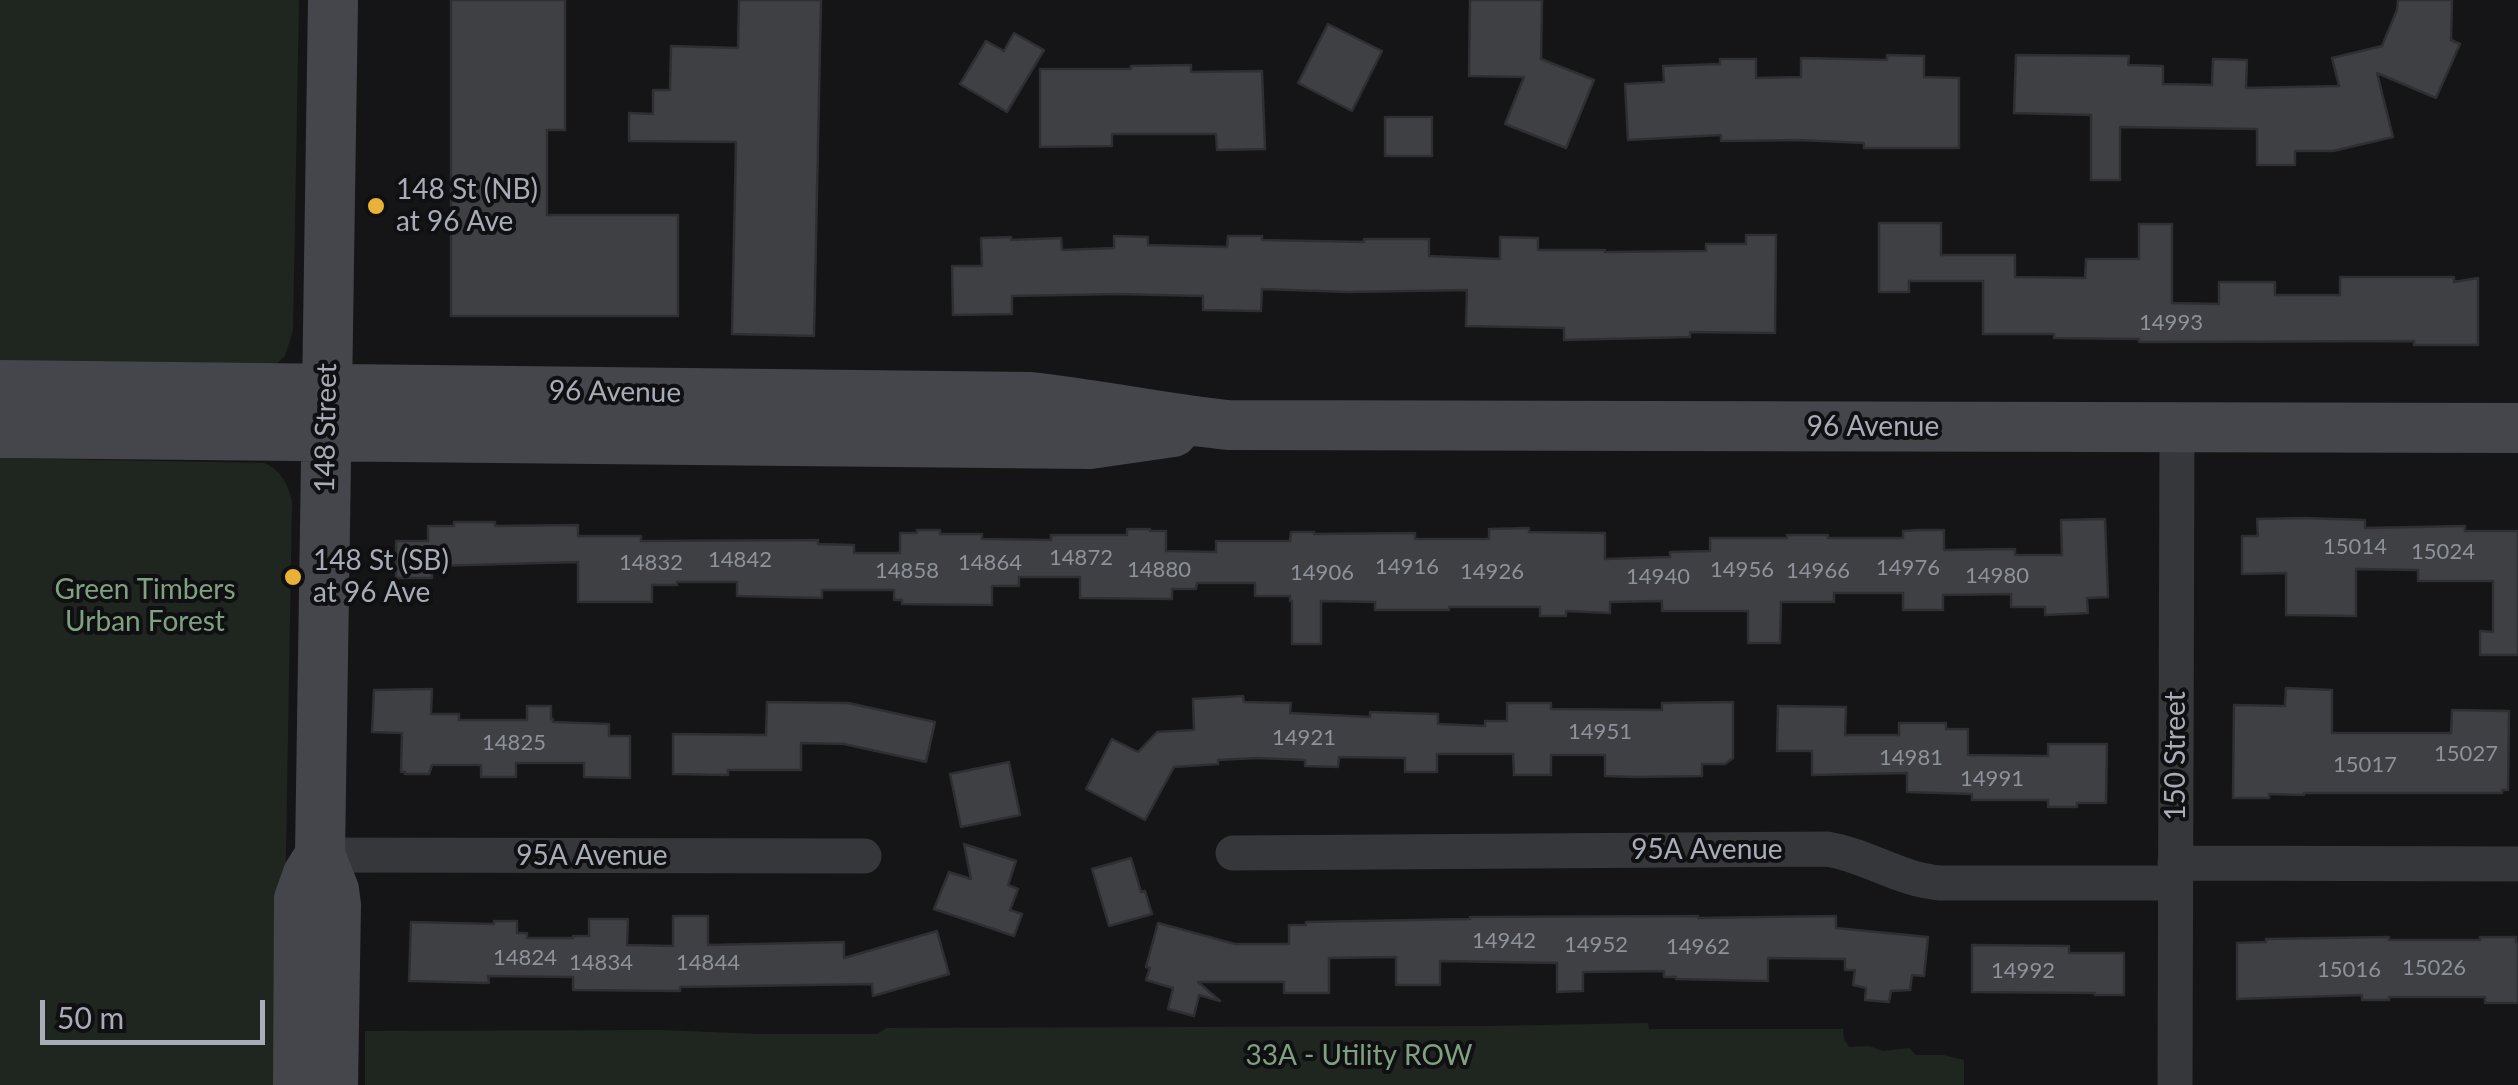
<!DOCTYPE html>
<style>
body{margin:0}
#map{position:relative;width:2518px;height:1085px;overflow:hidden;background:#151517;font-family:Lato,sans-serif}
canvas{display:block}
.scale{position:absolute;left:40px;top:1000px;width:225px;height:45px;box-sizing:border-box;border:5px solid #a7acb6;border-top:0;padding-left:12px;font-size:30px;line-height:35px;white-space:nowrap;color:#a7acb6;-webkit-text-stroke:8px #101012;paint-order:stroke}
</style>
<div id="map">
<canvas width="2518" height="1085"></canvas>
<div class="scale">50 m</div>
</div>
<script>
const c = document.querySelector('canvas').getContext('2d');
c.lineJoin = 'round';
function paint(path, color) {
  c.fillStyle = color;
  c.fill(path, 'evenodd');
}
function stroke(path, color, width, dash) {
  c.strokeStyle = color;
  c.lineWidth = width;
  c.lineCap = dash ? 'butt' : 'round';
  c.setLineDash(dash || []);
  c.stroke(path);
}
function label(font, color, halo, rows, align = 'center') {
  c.font = font + ' Lato,sans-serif';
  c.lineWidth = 8;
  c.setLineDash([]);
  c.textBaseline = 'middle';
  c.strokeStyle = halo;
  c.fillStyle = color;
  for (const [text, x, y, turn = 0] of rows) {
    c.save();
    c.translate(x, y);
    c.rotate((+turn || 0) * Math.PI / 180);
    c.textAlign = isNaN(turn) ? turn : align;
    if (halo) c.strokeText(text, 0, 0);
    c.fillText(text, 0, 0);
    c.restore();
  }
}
const green = new Path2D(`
 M0,0H299L293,330L285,356L276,364L0,368Z
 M0,458L264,463C280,469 288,484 292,501L282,1085H0Z
 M1648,1023L1649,1029H1843L1844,1039L1849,1047L1869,1046L1883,1051L1909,1048L1916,1055H1943L1964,1060V1085H365V1031L662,1030L760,1034H877L886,1028L1487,1026Z`);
const building = new Path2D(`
 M451,0H565V130H547V215H678V316H451Z
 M739,0H821L814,336L732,334L736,142L629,141V113L653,114V90H670L671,46L738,48Z
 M1470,0H1542L1541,59L1594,80L1566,148L1505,124L1524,77L1469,76Z
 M2398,0H2452L2451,40L2460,44L2436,98L2377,73L2393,137L2333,151H2295V165H2257V129L2120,127V180H2091V115L2014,113L2016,55L2129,56L2128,65L2163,66V84L2212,85L2213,59L2247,60L2246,88L2339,86L2332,58L2382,46L2397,10Z
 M1328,24L1382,51L1352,111L1298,83Z
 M1014,33L1044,50L1007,112L960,84L986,41L1004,51Z
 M1887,55L1924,56V77L1959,78V148H1864V143L1799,140L1721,141V135L1628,140L1625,84L1664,82L1663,66L1720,64V59H1756V78L1801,77V58L1887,60Z
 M1191,65V72L1262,71L1265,149L1217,150L1216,134H1112V146L1040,147V69H1131V66Z
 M1385,117H1432V156H1385Z
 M1879,223H1941V255H2015V277L2085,278L2086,259H2139V224H2172V303L2219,304V282H2275V295H2340V277H2454V282L2478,278V345H2414V341L2139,342V339L2054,338V334H1983V281H1909V292H1879Z
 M1746,235H1776L1775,333L1690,332V337L1564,340V328L1466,326L1467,290L1349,292L1262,289L1261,311L1203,310V296L1118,294L1012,296V314L953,315L952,266H982L981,238L1011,237V240L1061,238L1062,250L1114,248V236L1148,237V245L1227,247L1228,236H1262V240L1364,242V239H1429V256L1500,259V237L1538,238V250H1605V252L1706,251V244H1746Z
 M2304,518L2365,520V528L2465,526V531H2518V655H2480V631L2493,632V581H2418V570L2356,569V616L2286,615V573L2242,574V536H2258L2257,519Z
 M2105,519L2108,597L2087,598L2088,613L2045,615V607H2011V594L1943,595V610H1903V593H1834V602H1781L1780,643H1748V611H1662V601L1610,602V613L1566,611V616H1540V607H1449V610H1375V602L1321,601V644H1292V601H1290V596H1255V583H1197L1196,589H1172V599L1080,598V577H1019V586H992V605L902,604V600H894V590H822V598L737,596V582H677V585H652V602H578V562L432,566V578H396V541H428V526H454V522H495V526L578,525V536H641V541L818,540V544L854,545V553H900V533H917V530H940V534H982V539L1051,540V535H1127V529H1150V531H1166V551L1216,552V541H1290L1291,532H1314V534L1415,533V539H1489V529L1529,528V532L1605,533V559L1670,557V552L1710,551V538H1787V535H1828V538H1903V531L1919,530H1944V550L2015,549V555H2062L2061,520Z
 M2286,688L2332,690V733H2451L2452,710L2509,711L2508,790H2502V793H2304V795L2269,794V798H2233L2234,705L2285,706Z
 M432,689L431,714H459V720H527V706H551V719H553V722L609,724V736H630V778L584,777V763H516V777H481V765H432L429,774H405V772H401L402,733L372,732L374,690Z
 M1243,696L1244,702L1291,703L1290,713L1370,717V712L1438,714V724L1485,726V721H1507V703H1551V709L1662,710V703L1733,702V758L1725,764H1702V776L1637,777L1605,776V755H1551V775H1514L1513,754H1437V772H1405V758L1339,757L1338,767L1305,766V760L1257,758L1218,760V764L1174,767L1145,820L1086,789L1112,739L1138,752L1157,732L1194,730L1193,699Z
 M767,702L848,703L935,722L926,762L844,744L801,743V770H728V775L673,774V734L766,735Z
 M1778,706L1846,707L1845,735H1899V723H1946V729H1968V755L2048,756V744H2107L2106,803H2077V807H2048V800H1972V794L1907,792V773L1812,775V751H1777Z
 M1009,762L1020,815L961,827L950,774Z
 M964,844L1016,861L1008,885L1018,889L1010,910L1022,914L1014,936L934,909L949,872L971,879Z
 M1131,858L1141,892L1145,891L1152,914L1109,926L1092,869Z
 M673,916H708V945L844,942V958L937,931L949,974L873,996L872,984L680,987V991L573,990V977L488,976L489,983L409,981L411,922L494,924V921H517V933H527V938H573V936H589V919H628L627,945L673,946Z
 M1698,916V918L1836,916V928L1928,937L1924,976L1912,975L1910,990L1891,991L1889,1002L1865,1000L1866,988L1853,985L1855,970H1845V959L1768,958V981L1676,979V977H1664V971L1583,972V991L1557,992V963L1440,961V985H1396V957L1329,958V993H1284V982H1198L1220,1001L1199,995L1194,1016L1168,1009L1173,988L1146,980L1150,968L1146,967L1158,923L1235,944H1289V925H1306V922L1470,919V917Z
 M2389,937V940H2480V937H2516V942H2518V1003H2485V997H2389V1000H2362V995L2237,999V943L2266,942V939Z
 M1972,945L2069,946V953H2124V995H2095V993L1972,992Z`);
const minor = new Path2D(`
 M1233,853L1827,849C1869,856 1897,879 1940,883H2175
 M320,855L864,856
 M2175,863L2518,864
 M2175,1085L2177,428`);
const secondary = new Path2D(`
 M0,385L1031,397C1097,404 1161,418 1228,425L2518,428
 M0,433L1090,444L1173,432
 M298,1085L299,899L308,874L320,855
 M333,1085L336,905L334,890L320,855L333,0`);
const markers = [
 [376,206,10,"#eab139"],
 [293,577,10,"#eab139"]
];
const numberNames = [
 ["14993",2171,323],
 ["15014",2355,547],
 ["15024",2443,552],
 ["14872",1081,558],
 ["14842",740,560],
 ["14832",651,563],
 ["14864",990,563],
 ["14916",1407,567],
 ["14976",1908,568],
 ["14880",1159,570],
 ["14956",1742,570],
 ["14858",907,571],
 ["14966",1818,571],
 ["14926",1492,572],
 ["14906",1322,573],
 ["14980",1997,576],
 ["14940",1658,577],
 ["14951",1600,732],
 ["14921",1304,738],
 ["14825",514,743],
 ["15027",2466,754],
 ["14981",1911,758],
 ["15017",2365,765],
 ["14991",1992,779],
 ["14942",1504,941],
 ["14952",1596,945],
 ["14962",1698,947],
 ["14824",525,958],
 ["14834",601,963],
 ["14844",708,963],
 ["15026",2434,968],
 ["15016",2349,970],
 ["14992",2023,971]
];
const poiNames = [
 ["148 St (NB)",396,190],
 ["at 96 Ave",396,222],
 ["148 St (SB)",313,561],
 ["at 96 Ave",313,593]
];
const streetNames = [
 ["96 Avenue",615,392,1],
 ["96 Avenue",1873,427],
 ["148 Street",326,428,-89],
 ["150 Street",2176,756,-90],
 ["95A Avenue",1707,850],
 ["95A Avenue",592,856]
];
const parkNames = [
 ["Green Timbers",145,590],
 ["Urban Forest",145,622],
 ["33A - Utility ROW",1359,1056]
];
paint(green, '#1f2620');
paint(building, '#3f4044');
stroke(building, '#2f2f33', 2.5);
stroke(minor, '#36373b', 35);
stroke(secondary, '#44464b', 50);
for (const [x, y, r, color] of markers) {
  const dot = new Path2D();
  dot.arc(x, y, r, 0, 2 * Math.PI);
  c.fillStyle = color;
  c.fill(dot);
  stroke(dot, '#101012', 4);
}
label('22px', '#8d919a', null, numberNames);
label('28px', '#a7acb6', '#101012', poiNames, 'left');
label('28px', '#a7acb6', '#101012', streetNames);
label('28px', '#7fa181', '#101012', parkNames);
</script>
